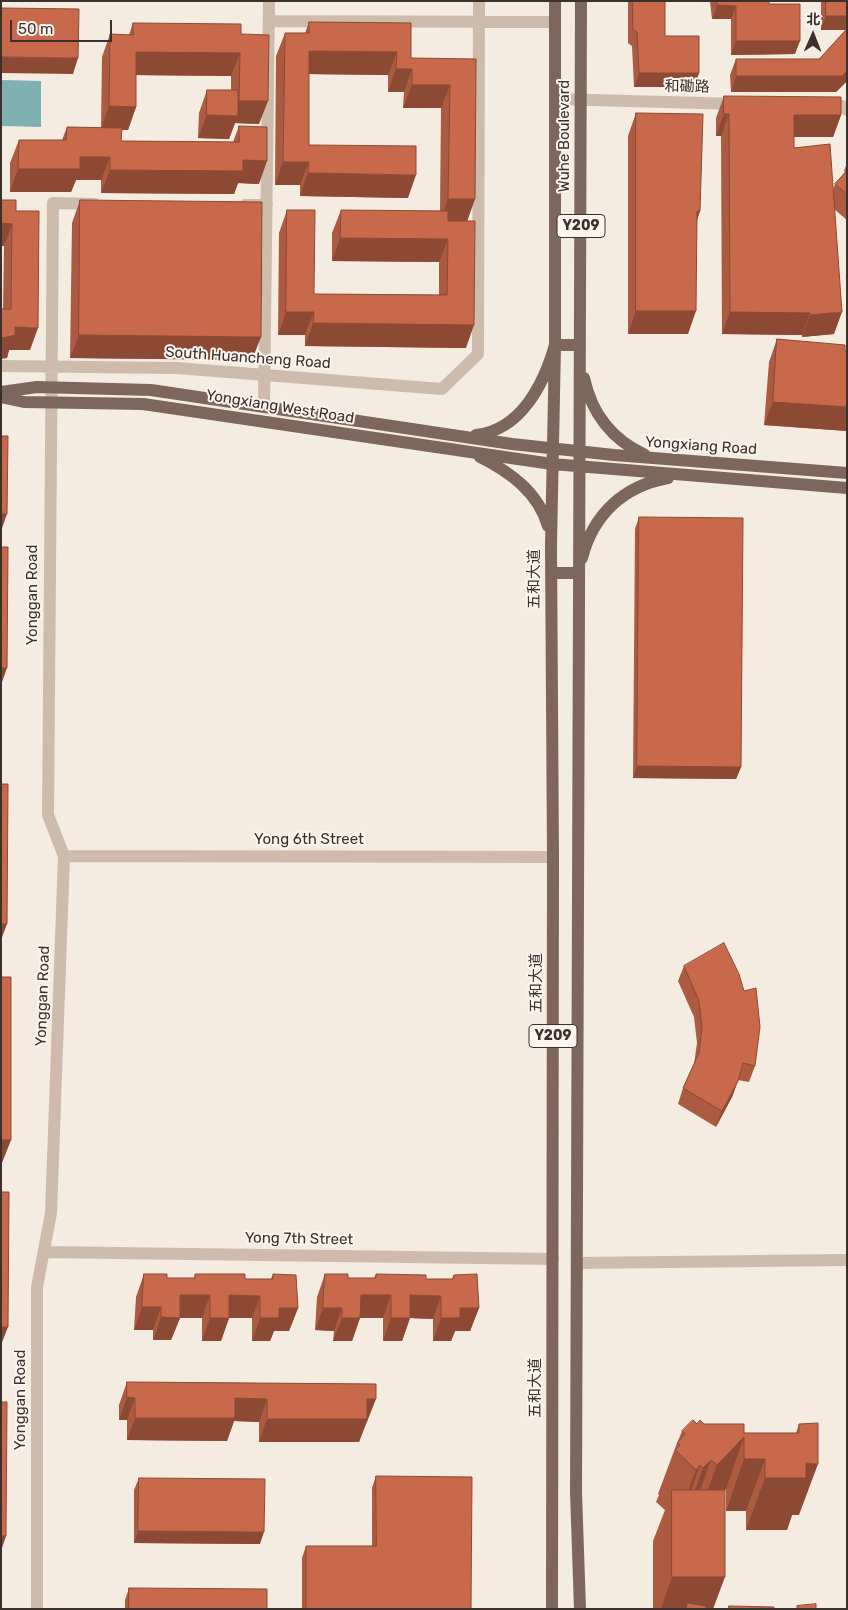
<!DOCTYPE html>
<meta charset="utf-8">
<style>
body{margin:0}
#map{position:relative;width:848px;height:1610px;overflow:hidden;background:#f4ebe1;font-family:Rubik,"Noto Sans SC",sans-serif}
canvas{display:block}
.frame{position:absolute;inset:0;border:2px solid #3b302b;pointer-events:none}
.north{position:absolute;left:788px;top:10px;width:50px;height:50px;-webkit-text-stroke:4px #fbf5ee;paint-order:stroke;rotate:1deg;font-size:14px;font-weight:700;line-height:20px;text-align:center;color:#3b302b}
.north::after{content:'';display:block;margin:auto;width:18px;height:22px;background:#3b302b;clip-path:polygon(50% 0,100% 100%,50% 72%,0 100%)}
.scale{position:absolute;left:10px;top:20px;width:102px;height:22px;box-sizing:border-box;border:2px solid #3b302b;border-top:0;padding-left:6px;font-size:15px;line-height:18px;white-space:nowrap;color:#3b302b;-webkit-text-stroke:4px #fbf5ee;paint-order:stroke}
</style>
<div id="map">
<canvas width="848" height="1610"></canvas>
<div class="frame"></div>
<div class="north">北</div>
<div class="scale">50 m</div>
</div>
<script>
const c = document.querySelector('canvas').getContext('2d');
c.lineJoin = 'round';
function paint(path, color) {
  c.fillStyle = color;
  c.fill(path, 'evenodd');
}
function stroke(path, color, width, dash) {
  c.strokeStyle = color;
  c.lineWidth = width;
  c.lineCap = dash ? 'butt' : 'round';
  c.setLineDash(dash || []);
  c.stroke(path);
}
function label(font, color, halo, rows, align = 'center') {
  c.font = font + ' Rubik,"Noto Sans SC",sans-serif';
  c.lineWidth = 4;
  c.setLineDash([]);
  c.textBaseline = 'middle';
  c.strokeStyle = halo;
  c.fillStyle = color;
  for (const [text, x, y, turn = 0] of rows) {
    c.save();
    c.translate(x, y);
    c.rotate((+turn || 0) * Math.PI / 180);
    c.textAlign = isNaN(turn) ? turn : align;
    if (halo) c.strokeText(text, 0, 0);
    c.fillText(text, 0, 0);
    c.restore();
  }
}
const water = new Path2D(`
 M1,80L41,81V127L1,126Z`);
const minor = new Path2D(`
 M269,21L555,22
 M555,99L738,104
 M826,106H842L847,110
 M245,205H267
 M1,366L177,368L442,389L478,354L479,1
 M264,406L269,1
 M64,856L553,857
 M44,1252L553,1259
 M578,1263L847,1260
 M37,1609V1287L51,1213L64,856L48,815L53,203L95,204`);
const major = new Path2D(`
 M584,378C592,414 611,439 645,455
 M1,392L37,387L151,390L512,444L614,455L847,473
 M1,397L24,402L143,404L552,464L847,488
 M476,435C521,430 544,384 555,345H580
 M480,457C510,472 538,492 548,526
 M582,558C593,515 623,486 668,478
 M551,573H579
 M552,1609L553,857L551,545L555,345V1
 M580,1609L576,1492L581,1`);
const wall = new Path2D(`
 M628,1H769V4L795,54L731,55V19H712L710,2H665V36L699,73L694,87H634L632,46L628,43Z
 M821,1H847V81L836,92H731L730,75L736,59H819L846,30H821Z
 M309,22L411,23V58L476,59L467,221L466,348L305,346V335H278L279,233L287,210L314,294L439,295V262L332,261V233L341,210L440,211L441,108H403L404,92H388V75L309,74V145L408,198L300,196V185H275L276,56L285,33H305Z
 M133,23L241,34L259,124L235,123L229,139L198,138L199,113L207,90H231V76L136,75V107L128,130H122L121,141L233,142L239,126L259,184L238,183L234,194L101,193V180H76L71,192H10V163L19,140H62L67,127L101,128L102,57L110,34L129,35Z
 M724,96L841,115L833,137H794V148L833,191L835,184L845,172L844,171L847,163V220L834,209V334L802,337V335L722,334L721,136H716V118Z
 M636,113L700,211L697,220L688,334H628V136Z
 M1,200L16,211L30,350H9L7,358L3,309L4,246H1Z
 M80,200L252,360L70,358L72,223Z
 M777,339L847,351V431L764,425L769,362Z
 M639,517L741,767L736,779L633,778L635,529Z
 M684,966L755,1066L749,1082L738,1080L732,1097L716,1127L678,1104L683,1088L694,1064L697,1043L694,1017L678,981Z
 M144,1274L167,1278H194L195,1274L245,1279H271L273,1274L298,1308L289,1331H274L270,1341H252V1318H229L221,1341H202V1318H180L171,1340H153V1330H134L136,1297Z
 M325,1274L348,1278H374L376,1274L426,1279H452L454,1275L479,1308L470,1331H455L451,1341H433V1319L410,1318L402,1341H383V1318H360L352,1341H333L334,1331L315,1330L317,1297Z
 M127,1382L376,1384L367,1422H366L359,1442H259V1422L234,1421L227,1441L127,1440V1420H119V1405Z
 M697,1424H704L744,1433H796L799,1424V1515H792L787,1530H746V1511H726V1489L725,1490L713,1609H653V1541L665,1510L656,1502L659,1495L658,1494L677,1443L678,1441L682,1431Z
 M376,1476L471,1609H302V1558L306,1546H372V1488Z
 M139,1478L260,1544L134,1543V1490Z
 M129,1588L267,1609H125V1600Z`);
const shadedWall = new Path2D(`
 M661,1H710V2H660Z
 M717,5L736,6L731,19H712Z
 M826,16H847V30H821Z
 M736,41H800L795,54L731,55Z
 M309,51L397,52L388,75L300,74Z
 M136,52L240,53L231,76L128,75Z
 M1,57L78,58L73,74L1,73Z
 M396,69H412L404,92H388Z
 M847,71V81L836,92H731L736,76Z
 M639,73H699L694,87H634Z
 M412,85H450L441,108H403Z
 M239,101H268L259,124L235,123L229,139L198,138L207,115L233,116Z
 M109,106L136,107L128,130L101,129Z
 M724,114H729L721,136H716Z
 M794,115H841L833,137H786Z
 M80,157H110L101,180H76L71,192H10L18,169Z
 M243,160L267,161L259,184L238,183L234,194L101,193L110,170Z
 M283,162H309L300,185H275Z
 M308,173L416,175L408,198L300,196Z
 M448,199H475L467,222H440Z
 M697,211H700L692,234Z
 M1,223L12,224L4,246H1Z
 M340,238L448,239L439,262L332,261Z
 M636,311H696L688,334H628Z
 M286,312H314L305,335H278Z
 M730,312L810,313L802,335L722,334Z
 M842,312L834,334L802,337L810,315Z
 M313,323L474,325L466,348L305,346Z
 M15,327L38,328L30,350H9L7,358L1,359V338Z
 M79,335L261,337L252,360L70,358Z
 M773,402L847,407V431L764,425Z
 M1,514H7L1,531Z
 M1,668H7L1,685Z
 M637,766L741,767L736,779L633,778Z
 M1,924H7L1,940Z
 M738,1081L732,1097L716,1127L722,1111Z
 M1,1140H11L2,1163H1Z
 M180,1295H210L202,1318H180L171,1340H153L161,1317Z
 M229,1295L260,1296L252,1318H229L221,1341H202L210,1318Z
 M361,1295H391L383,1318H360L352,1341H333L342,1318Z
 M410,1295L441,1296L433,1319L410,1318L402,1341H383L391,1318Z
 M142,1307H161L153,1330H134Z
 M279,1308H298L289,1331H274L270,1341H252L260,1318Z
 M323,1308H342L334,1331L315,1330Z
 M460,1308H479L470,1331H455L451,1341H433L441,1318Z
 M1,1327H8L1,1345Z
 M127,1397L135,1398L127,1420H119Z
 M235,1398L267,1399L259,1422L234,1421L227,1441L127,1440L135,1418Z
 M367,1399H376L359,1442H259L267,1419Z
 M744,1437L726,1489L698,1517L717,1465Z
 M744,1459H765L746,1511H726Z
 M711,1460L693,1511L684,1520L703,1468Z
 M806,1463L818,1464L799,1515H792L787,1530H746L765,1478Z
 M700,1465L682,1517L677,1522L696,1470Z
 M138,1531L264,1532L260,1544L134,1543Z
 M1,1536H6L1,1551Z
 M672,1577H725L713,1609H687V1603L685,1609H661Z`);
const building = new Path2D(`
 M633,1H665V36H699V73H639L637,32L633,29Z
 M717,1H769V4H800V41H736V6L717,5Z
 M826,1H847V16H826Z
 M1,8L79,9L78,58L1,57Z
 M309,22L411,23V58L476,59L475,199H448L450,85H412V69H396L397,52L309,51V145L416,146V175L308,173L309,162H283L285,33H309Z
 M133,23L241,24V34L269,35L268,101H239L240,53L136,52V107L109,106L110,34L133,35Z
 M847,29V71L842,76H736V59H819Z
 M207,90H238V116L207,115Z
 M724,96L841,97V115H794V148L830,144L842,312L810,315V313L730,312L729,114H724Z
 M636,113L703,114L700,211H697L696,311H636Z
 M239,126L267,127V161L243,160V171L110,170V157H80V169H18L19,140H66L67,127L122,128L121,141L239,142Z
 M847,171V194L835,184Z
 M1,200H16V211H39L38,328L15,327V335L3,338H1V309H11L12,224L1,223Z
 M80,200L262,202L261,337L79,335Z
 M287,210H315L314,294L447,295L448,239L340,238L341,210L448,211V221H475L474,325L313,323L314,312H286Z
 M777,339L845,345V351H847V407L773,402Z
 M1,436H8L7,514H1Z
 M639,517L743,518L741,767L637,766Z
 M1,547H8L7,668H1Z
 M1,784H8L7,924H1Z
 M724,943L739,974L744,991L756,988L760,1027L755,1066L743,1063L738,1081L722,1111L683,1088L699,1053L702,1027L699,1001L684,966Z
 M1,977H11V1140H1Z
 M1,1192H9L8,1327H1Z
 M144,1274H167V1278H195V1274H245V1279H273V1274L296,1275L298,1308H279V1318H260V1296L229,1295V1318H210V1295H180V1318L161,1317V1307H142Z
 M325,1274H348V1278H376V1274L426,1275V1279H453L454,1275L477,1274L479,1308H460V1318H441V1296L410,1295V1318H391V1295H361L360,1318H342V1308H323Z
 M127,1382L376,1384V1399H367V1419H267V1399L235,1398V1418H135V1398L127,1397Z
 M1,1402H7L6,1536H1Z
 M693,1420L697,1424L700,1420L704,1424H744V1433H799V1424L818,1423V1464L806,1463V1478H765V1459H744V1437L717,1465L711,1460L703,1468L700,1465L696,1470L675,1450L680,1445L677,1443L685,1434L682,1431Z
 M376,1476L472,1477L471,1609H306V1546H376Z
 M139,1478L265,1479L264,1532L138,1531Z
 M672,1490H725V1577H672Z
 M129,1588L267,1589V1609H129Z
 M687,1603L706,1606V1609H687Z
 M816,1604V1609H797V1606Z
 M729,1606L774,1607V1609H729Z`);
const shields = [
 [581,226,48],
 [553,1036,48]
];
const shieldNames = [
 ["Y209",581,226],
 ["Y209",553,1036]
];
const streetNames = [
 ["和磡路",687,87,1],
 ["Wuhe Boulevard",565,136,-90],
 ["South Huancheng Road",248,358,4],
 ["Yongxiang West Road",280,407,9],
 ["Yongxiang Road",701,446,4],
 ["五和大道",535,579,-90],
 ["Yonggan Road",33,595,-90],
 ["Yong 6th Street",309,840],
 ["五和大道",537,983,-90],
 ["Yonggan Road",43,996,-88],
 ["Yong 7th Street",299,1239,1],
 ["五和大道",536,1388,-90],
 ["Yonggan Road",21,1400,-90]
];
paint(water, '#7fb0b2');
stroke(minor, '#cdbbac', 12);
stroke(major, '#7d675c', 12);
paint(wall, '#ac5a40');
paint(shadedWall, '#8c4a34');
paint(building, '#c8694b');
stroke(building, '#8c4a34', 1);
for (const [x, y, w] of shields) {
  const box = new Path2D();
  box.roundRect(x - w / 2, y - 11.5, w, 23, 4);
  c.fillStyle = '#fbf5ee';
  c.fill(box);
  stroke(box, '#3b302b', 1);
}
label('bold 14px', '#3b302b', null, shieldNames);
label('15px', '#3b302b', '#fbf5ee', streetNames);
</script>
